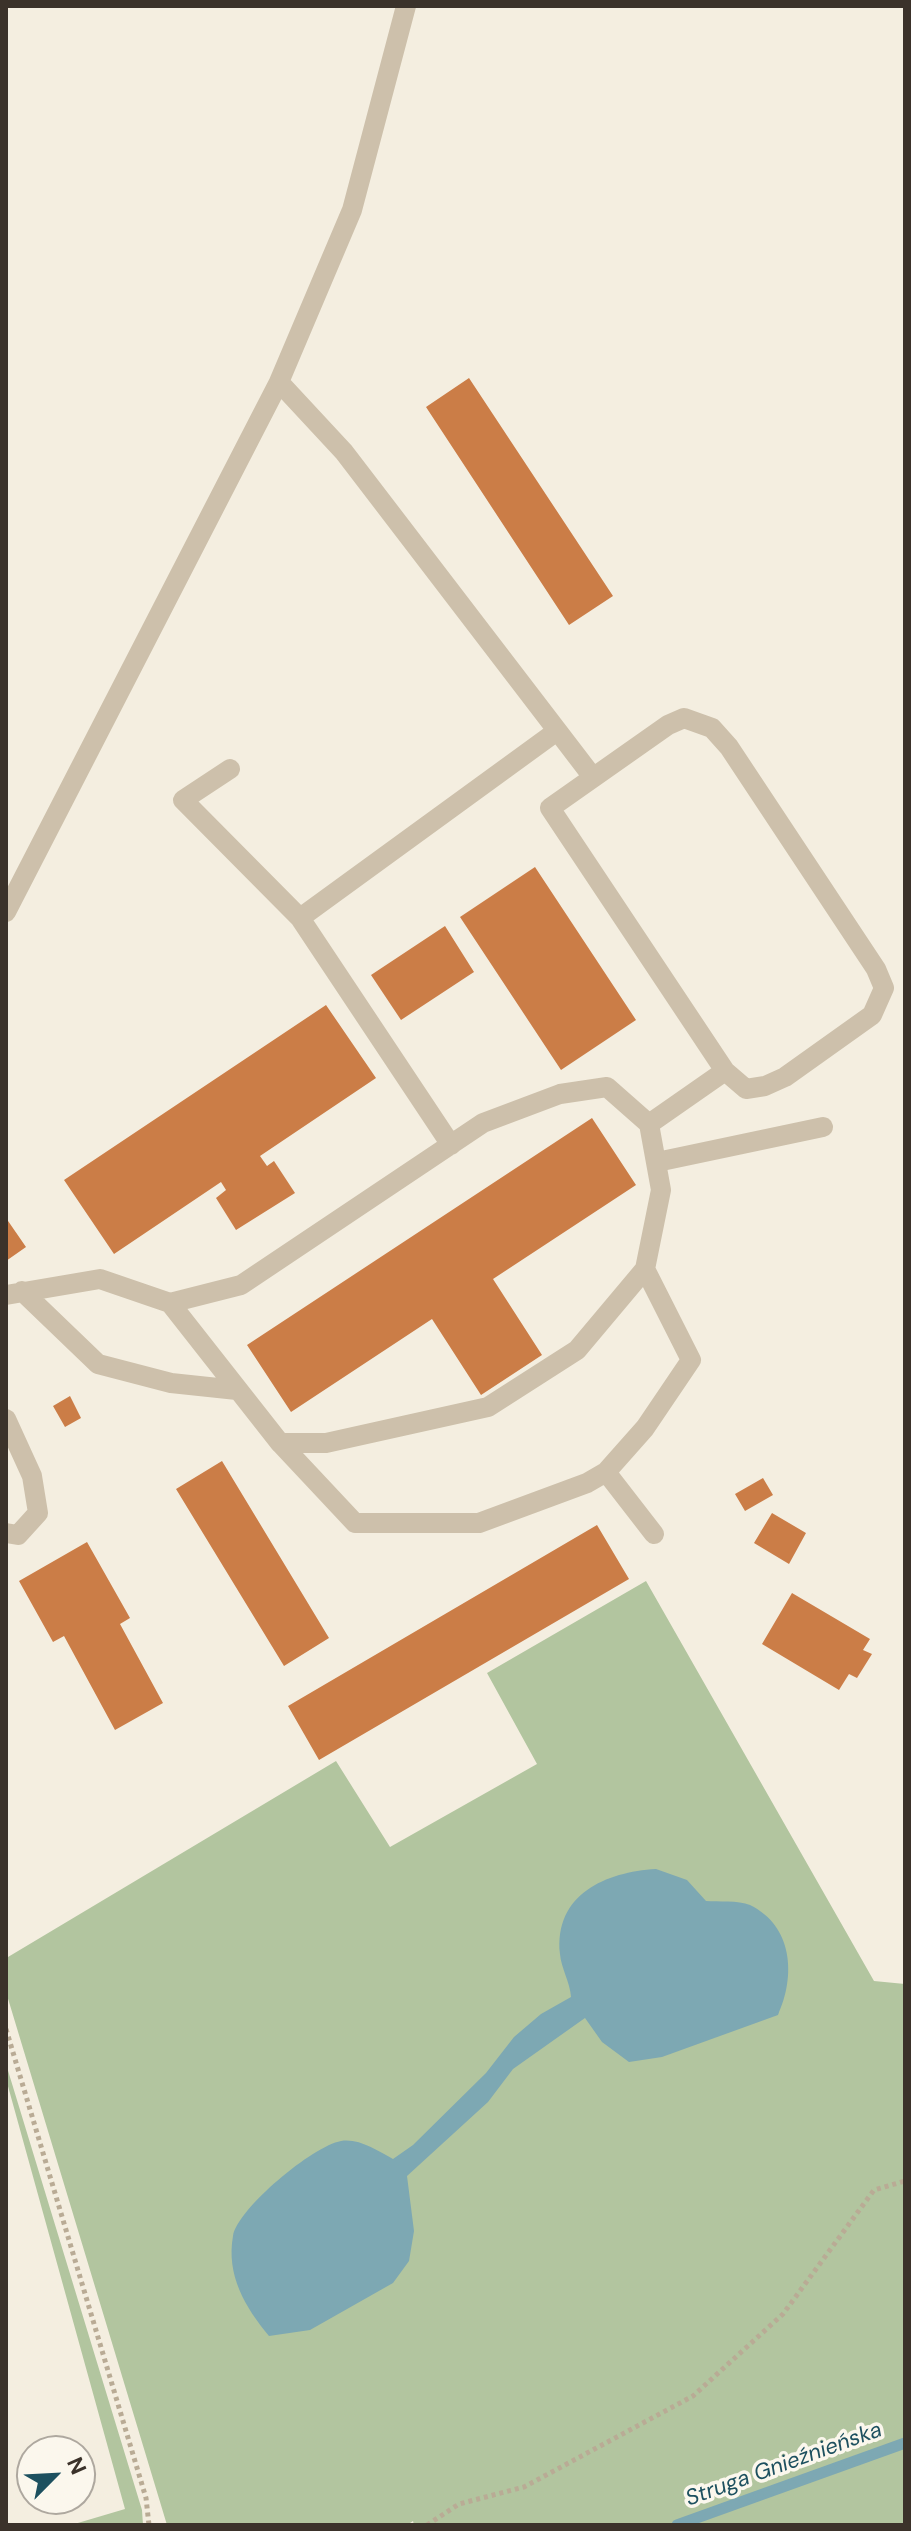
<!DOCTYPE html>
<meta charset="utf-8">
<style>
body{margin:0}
#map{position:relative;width:911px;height:2531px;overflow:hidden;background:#f4eee0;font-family:"DM Sans",sans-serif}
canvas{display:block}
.frame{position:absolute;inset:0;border:8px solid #3b322a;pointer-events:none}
.north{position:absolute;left:16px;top:2435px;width:80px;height:80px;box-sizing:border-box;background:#fbf7ed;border:2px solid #aea89f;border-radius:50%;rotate:66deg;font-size:22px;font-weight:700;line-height:32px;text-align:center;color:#3b322a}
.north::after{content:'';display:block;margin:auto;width:28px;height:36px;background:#1d505f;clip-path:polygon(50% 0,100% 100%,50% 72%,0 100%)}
</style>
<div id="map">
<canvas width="911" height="2531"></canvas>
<div class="frame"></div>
<div class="north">N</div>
</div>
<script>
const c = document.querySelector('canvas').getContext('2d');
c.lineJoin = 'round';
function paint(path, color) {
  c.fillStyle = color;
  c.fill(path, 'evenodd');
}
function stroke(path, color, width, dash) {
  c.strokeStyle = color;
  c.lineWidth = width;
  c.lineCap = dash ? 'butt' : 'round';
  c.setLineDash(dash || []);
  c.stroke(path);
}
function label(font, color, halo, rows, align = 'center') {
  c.font = font + ' "DM Sans",sans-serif';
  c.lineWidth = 7;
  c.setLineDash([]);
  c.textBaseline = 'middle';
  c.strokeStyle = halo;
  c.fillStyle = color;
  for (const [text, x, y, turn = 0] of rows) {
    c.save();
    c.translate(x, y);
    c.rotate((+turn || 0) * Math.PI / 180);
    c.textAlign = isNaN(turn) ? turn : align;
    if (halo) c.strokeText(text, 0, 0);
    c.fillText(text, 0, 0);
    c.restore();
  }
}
const green = new Path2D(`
 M646,1581L874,1981L905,1984V2525H414L413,2521L407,2525H167L6,1992V1953L8,1957L336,1761L390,1847L537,1764L487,1673Z
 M6,2064L142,2510L143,2525H71L125,2509L6,2079Z`);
const water = new Path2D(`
 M656,1869L687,1880L706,1901C718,1902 738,1900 750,1905C793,1926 796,1976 778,2015L662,2057L629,2062L602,2042L585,2018L513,2069L488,2102L407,2176L414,2231L409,2261L393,2283L310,2330L269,2336C245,2307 226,2275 233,2236C238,2208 313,2146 341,2141C359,2138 378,2151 393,2159L413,2145L486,2073L514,2037L541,2014L571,1997C570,1982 561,1968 560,1954C554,1894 606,1872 656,1869Z`);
const stream = new Path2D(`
 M677,2525L905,2443`);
const building = new Path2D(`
 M469,378L613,596L569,625L426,407Z
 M535,867L636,1020L561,1070L460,917Z
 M445,926L474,972L401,1020L371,975Z
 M326,1005L376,1078L260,1156L267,1166L274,1161L295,1193L236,1230L216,1198L226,1190L221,1182L114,1254L64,1180Z
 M592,1118L636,1185L493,1279L542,1355L481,1395L432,1319L291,1412L247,1345Z
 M6,1218L26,1247L6,1261Z
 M70,1396L81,1418L65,1427L53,1406Z
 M222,1461L329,1638L284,1666L176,1489Z
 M763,1478L773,1495L745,1511L735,1494Z
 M772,1513L806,1533L789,1564L754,1543Z
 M597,1525L629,1579L319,1760L288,1706Z
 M87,1542L130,1618L120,1624L163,1703L115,1730L64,1636L53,1642L19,1581Z
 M792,1593L870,1639L863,1650L872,1654L857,1678L849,1674L839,1690L762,1644Z`);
const path = new Path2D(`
 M6,2029L146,2498L149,2525
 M427,2525L459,2504L524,2487L693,2396L783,2314L874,2190L905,2181`);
const minor = new Path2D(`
 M279,382L344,452L592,776
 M230,769L183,800L300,918
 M6,912L279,382L352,210L406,6
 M649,1124L725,1071L746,1089L765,1086L785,1077L872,1015L884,988L876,969L729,747L712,728L684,718L668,725L550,808L725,1071
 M451,1145L300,918L557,731
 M657,1162L823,1127
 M22,1291L98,1364L171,1383L237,1390
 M6,1295L100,1279L170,1303L280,1443H326L488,1407L577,1350L645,1269L661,1190L649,1124L607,1087L560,1094L483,1123L241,1285L170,1303
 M6,1419L32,1476L38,1513L18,1535L6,1533
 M280,1443L355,1523H479L587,1483L606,1472L645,1428L691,1360L645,1269
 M606,1472L654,1534`);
const waterNames = [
 ["Struga Gnieźnieńska",784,2465,-20]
];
paint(green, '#b2c59f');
paint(water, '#7da8b3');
stroke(stream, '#7da8b3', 11);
paint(building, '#cb7d47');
stroke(path, '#b9ab95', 5, [4, 4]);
stroke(minor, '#cdc0ab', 20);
label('italic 22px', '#1d505f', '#fbf7ed', waterNames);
</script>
